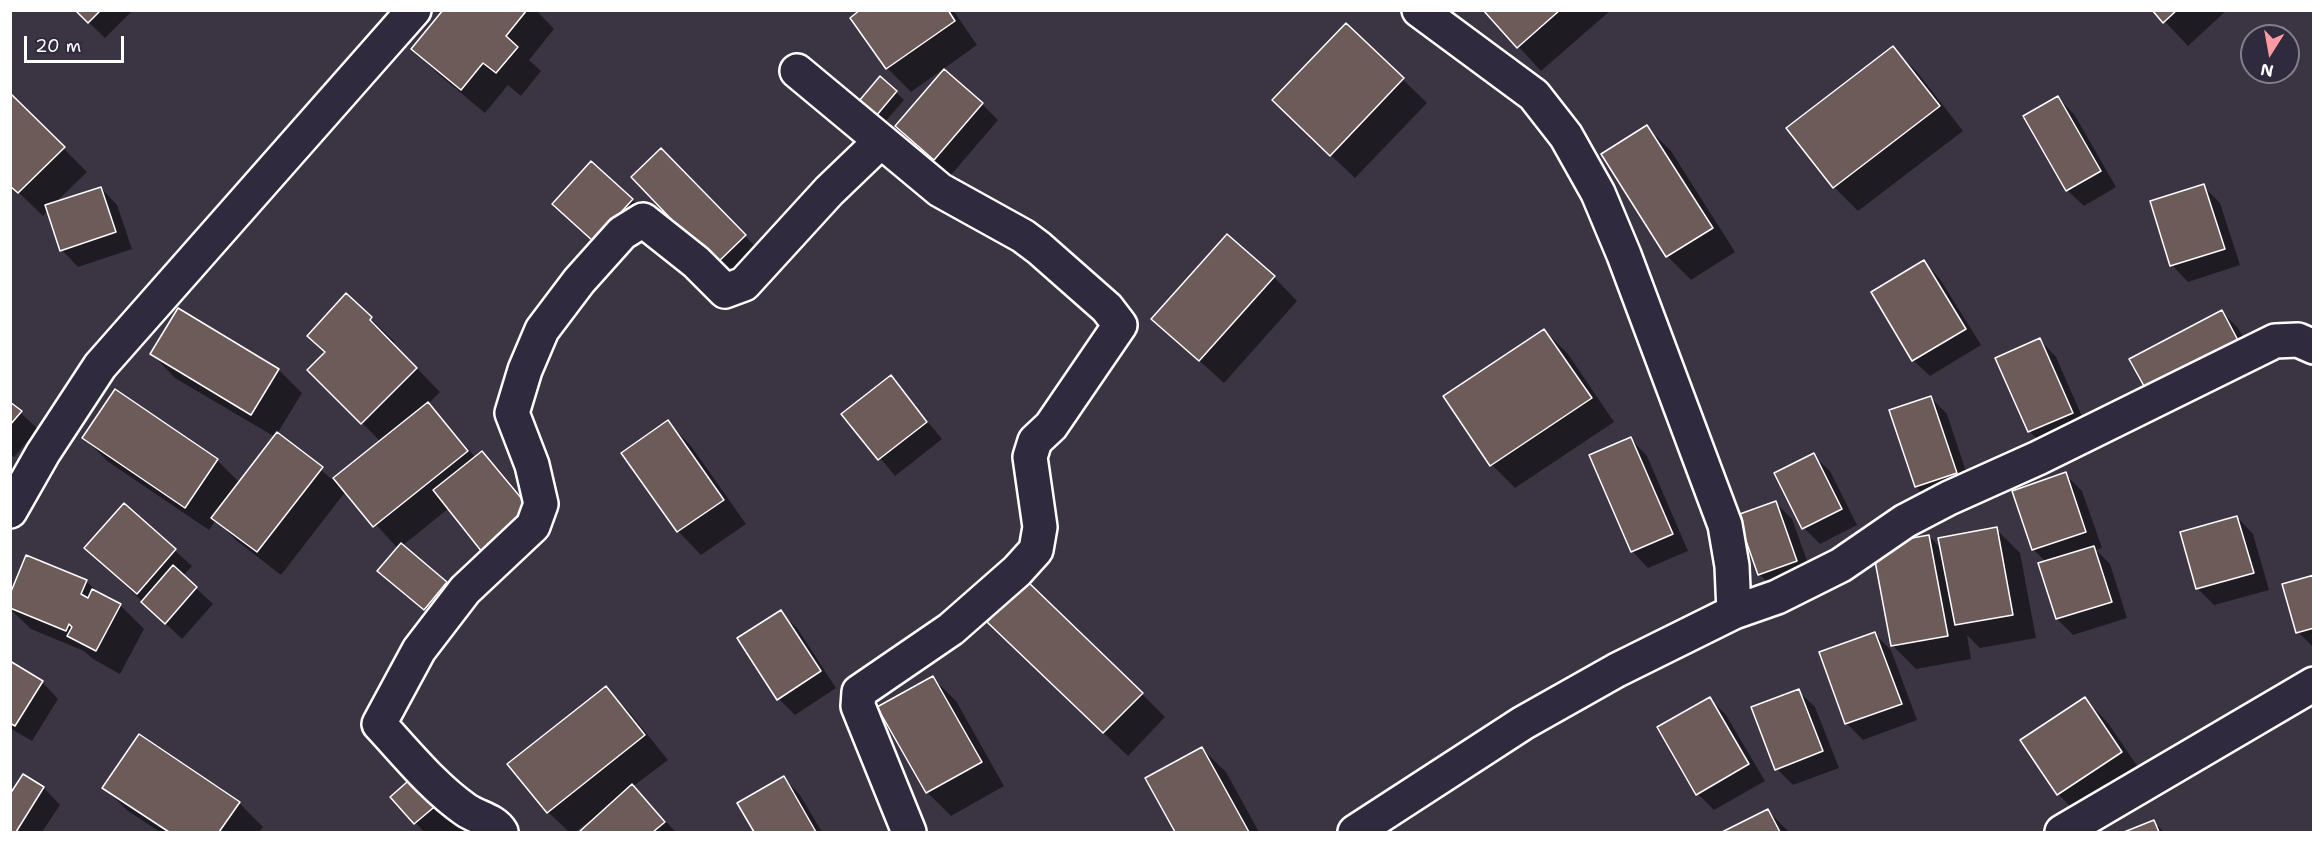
<!DOCTYPE html>
<style>
body{margin:0}
#map{position:relative;width:2324px;height:843px;overflow:hidden;background:#3b3443;font-family:"Shantell Sans",sans-serif}
canvas{display:block}
.frame{position:absolute;inset:0;border:12px solid #fff;pointer-events:none}
.north{position:absolute;left:2240px;top:24px;width:60px;height:60px;box-sizing:border-box;background:#2f2a3d;border:2px solid #827f8b;border-radius:50%;rotate:191deg;font-size:16px;font-weight:700;line-height:24px;text-align:center;color:#fff}
.north::after{content:'';display:block;margin:auto;width:21px;height:27px;background:#ff9aa2;clip-path:polygon(50% 0,100% 100%,50% 72%,0 100%)}
.scale{position:absolute;left:24px;top:36px;width:100px;height:27px;box-sizing:border-box;border:3px solid #fff;border-top:0;padding-left:8px;font-size:18px;line-height:21px;white-space:nowrap;color:#fff;-webkit-text-stroke:4px #2f2a3d;paint-order:stroke}
</style>
<div id="map">
<canvas width="2324" height="843"></canvas>
<div class="frame"></div>
<div class="north">N</div>
<div class="scale">20 m</div>
</div>
<script>
const c = document.querySelector('canvas').getContext('2d');
c.lineJoin = 'round';
function paint(path, color) {
  c.fillStyle = color;
  c.fill(path, 'evenodd');
}
function stroke(path, color, width, dash) {
  c.strokeStyle = color;
  c.lineWidth = width;
  c.lineCap = dash ? 'butt' : 'round';
  c.setLineDash(dash || []);
  c.stroke(path);
}
const shadow = new Path2D(`
 M76,10H133L105,38Z
 M445,10H536L554,29L529,60L541,71L521,96L508,85L485,113L437,73L413,49Z
 M863,10H953L977,45L911,92L887,68L852,18Z
 M1485,10H1611L1541,71Z
 M2154,10H2227L2188,46Z
 M1347,25L1427,103L1355,178L1298,124Z
 M1893,48L1917,72L1963,131L1858,211L1834,187Z
 M881,78L904,100L885,122L869,109Z
 M10,95L87,172L55,203L101,188L117,205L132,249L78,267L62,250L48,210L43,216L10,184Z
 M2058,98L2074,114L2116,187L2084,206L2067,190Z
 M982,104L998,120L951,175L897,126Z
 M1647,127L1671,151L1735,252L1691,280L1667,256Z
 M685,173L768,260L740,287L716,263Z
 M2203,186L2220,203L2240,265L2188,282L2172,265Z
 M632,200L648,216L571,221Z
 M1924,262L1940,279L1981,345L1930,376L1913,360Z
 M1274,277L1297,301L1224,383L1153,319Z
 M346,295L395,342L393,344L440,392L428,404L476,458L482,453L499,469L547,529L449,508L402,546L462,600L441,625L379,571L398,549L346,491L281,575L237,541L216,520L209,530L107,461L84,437L116,391L217,460L240,483L275,437L175,378L152,354L178,310L279,370L302,393L277,434L333,480L381,442L309,370L326,353Z
 M2222,312L2238,328L2257,363L2166,411Z
 M1544,330L1568,354L1614,422L1515,488L1492,465Z
 M2040,340L2056,357L2088,430L2046,448L2029,431Z
 M891,377L942,439L895,476L844,414Z
 M1930,397L1947,414L1972,490L1932,503L1916,487L1891,411Z
 M10,403L38,429L14,457L10,455Z
 M668,422L691,446L746,524L701,555L678,531Z
 M1631,439L1647,456L1688,551L1648,568L1632,551Z
 M1813,455L1830,471L1857,525L1820,544L1804,528Z
 M2065,474L2082,491L2102,548L2096,550L2110,564L2127,618L2073,635L2057,619L2046,562L2033,549Z
 M1776,503L1792,519L1813,577L1776,590L1759,574Z
 M124,505L192,566L183,576L213,604L182,639L86,548Z
 M2237,517L2253,534L2269,590L2214,605L2198,589L2182,533Z
 M1996,529L2020,553L2036,638L1980,648L1967,635L1971,659L1916,669L1892,645L1929,536L1942,549Z
 M2314,577V648L2298,632Z
 M86,581L100,594L120,605L144,629L120,674L93,659L84,651L31,629L10,609V598Z
 M780,612L797,628L836,688L795,715L779,699Z
 M1875,634L1891,650L1917,720L1863,740L1846,723Z
 M1012,646L1142,694L1165,717L1128,756Z
 M10,663L42,682L58,699L32,741L10,728Z
 M933,678L956,701L1004,786L951,816L927,792Z
 M606,688L629,712L668,760L632,787L676,832H581L592,822L591,820L575,832H569L548,812Z
 M1798,691L1815,707L1839,768L1793,785L1777,769Z
 M1710,699L1726,715L1765,781L1714,810L1698,794Z
 M2085,699L2108,723L2144,776L2082,818L2058,794L2022,740Z
 M1202,749L1226,772L1259,832H1177L1147,778Z
 M24,776L44,788L60,805L42,832H10V797Z
 M784,778L800,795L822,832H756L739,804Z
 M104,788L239,803L263,827L259,832H160L128,811Z
 M392,797L444,807L467,832H424Z
 M1768,811L1789,832H1726Z
 M2154,822L2164,832H2128Z`);
const building = new Path2D(`
 M75,10H101L88,23Z
 M443,10H527L506,36L518,47L496,73L483,63L461,90L411,49Z
 M860,10H948L955,21L886,69L850,18Z
 M1483,10H1560L1517,48Z
 M2152,10H2177L2163,23Z
 M1346,23L1404,78L1330,156L1272,100Z
 M1893,46L1940,106L1833,188L1786,128Z
 M944,69L983,103L934,160L895,126Z
 M880,76L897,91L876,116L859,101Z
 M10,93L65,147L18,193L10,186Z
 M2058,96L2101,171L2066,191L2023,116Z
 M1647,125L1713,228L1666,257L1601,154Z
 M661,148L746,235L715,265L631,177Z
 M591,161L633,199L594,242L552,204Z
 M2204,184L2225,249L2170,266L2150,201Z
 M101,187L116,232L60,251L45,205Z
 M1227,234L1275,276L1199,361L1151,319Z
 M1924,260L1966,329L1912,361L1871,292Z
 M346,293L372,317L370,320L417,368L361,424L307,370L325,352L307,336Z
 M178,308L279,369L251,415L150,354Z
 M2222,310L2241,346L2149,395L2129,359Z
 M1544,329L1592,398L1490,466L1443,396Z
 M2040,338L2073,413L2028,432L1995,358Z
 M891,375L927,422L878,460L841,414Z
 M115,389L218,459L185,508L82,438Z
 M1931,396L1957,473L1915,487L1889,410Z
 M10,402L22,411L10,425Z
 M428,402L468,451L373,527L333,478Z
 M668,420L724,500L677,532L621,453Z
 M277,432L323,467L257,552L211,518Z
 M1631,437L1673,534L1631,552L1589,455Z
 M482,451L532,511L482,552L433,490Z
 M1814,453L1842,509L1802,529L1774,473Z
 M2066,472L2086,532L2032,550L2012,491Z
 M1776,501L1797,561L1758,575L1737,515Z
 M124,503L176,549L137,594L84,548Z
 M2237,516L2254,573L2196,589L2180,532Z
 M1997,527L2013,615L1955,625L1938,538Z
 M1929,535L1948,636L1891,646L1872,545Z
 M401,543L447,582L424,610L377,571Z
 M2094,546L2112,602L2056,619L2038,563Z
 M26,555L87,580L81,594L88,598L92,589L121,604L96,651L67,636L72,627L69,624L66,631L10,608V594Z
 M173,565L197,587L165,624L141,602Z
 M2314,575V628L2296,633L2282,584Z
 M1027,581L1143,693L1103,733L987,622Z
 M781,610L821,671L777,700L737,638Z
 M1875,632L1902,704L1845,724L1819,652Z
 M10,661L43,681L15,726L10,723Z
 M933,676L982,762L926,793L877,707Z
 M606,686L645,735L547,813L507,764Z
 M1799,689L1823,751L1775,770L1751,707Z
 M1710,697L1749,764L1696,795L1657,727Z
 M2085,697L2122,752L2057,795L2020,740Z
 M139,734L240,802L219,832H169L102,788Z
 M1202,747L1249,832H1175L1145,778Z
 M23,774L44,787L16,832H10V794Z
 M415,775L439,803L414,824L390,797Z
 M784,776L816,832H754L737,803Z
 M632,784L665,822L653,832H579Z
 M1768,809L1780,832H1722Z
 M2154,820L2159,832H2124Z`);
const minor = new Path2D(`
 M1419,10L1534,95L1566,136L1598,193L1624,255L1725,525L1732,566L1734,612
 M797,71L940,190L1023,236L1039,248L1107,308L1120,325L1051,426L1035,441L1030,457L1040,527L1036,550L1017,571L951,629L859,692L858,706L909,832
 M10,511L43,453L100,366L414,10
 M501,832C494,820 478,818 466,810C433,787 406,753 379,724L419,650L465,590L533,526L541,504L532,465L512,413L525,370L542,330L579,281L622,233L643,220L696,262L725,291L744,284L829,191L881,141
 M1355,832L1523,723L1617,670L1734,612L1777,597L1841,565L1905,521L1949,498L2038,458L2275,341L2298,340L2314,347
 M2062,832L2314,684`);
paint(shadow, '#0007');
paint(building, '#6d5b5a');
stroke(building, '#fff', 1.5);
stroke(minor, '#fff', 38);
stroke(minor, '#2f2a3d', 33);
</script>
